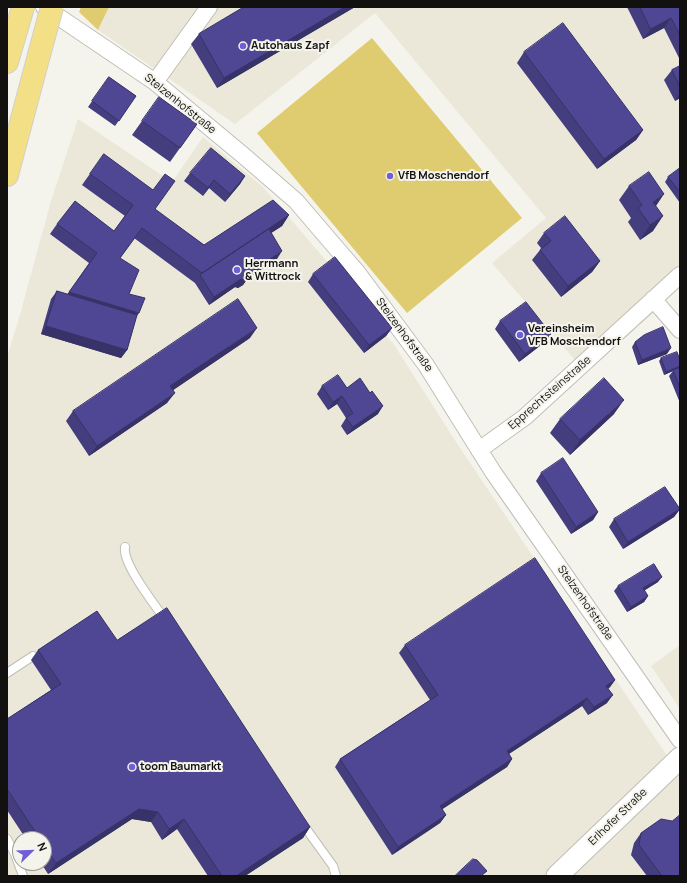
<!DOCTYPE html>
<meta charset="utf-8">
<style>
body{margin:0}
#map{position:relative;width:687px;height:883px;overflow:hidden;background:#f5f4ec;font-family:Manrope,sans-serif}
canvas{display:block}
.frame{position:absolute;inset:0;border:8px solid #12110f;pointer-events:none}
.north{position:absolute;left:12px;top:831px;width:40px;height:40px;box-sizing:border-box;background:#f5f4ec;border:1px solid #9a9994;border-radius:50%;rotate:67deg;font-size:11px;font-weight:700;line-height:16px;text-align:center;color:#12110f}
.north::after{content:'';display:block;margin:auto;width:14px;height:18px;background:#6f5ed8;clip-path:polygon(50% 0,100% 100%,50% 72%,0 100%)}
</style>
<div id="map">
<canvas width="687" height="883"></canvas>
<div class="frame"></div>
<div class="north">N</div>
</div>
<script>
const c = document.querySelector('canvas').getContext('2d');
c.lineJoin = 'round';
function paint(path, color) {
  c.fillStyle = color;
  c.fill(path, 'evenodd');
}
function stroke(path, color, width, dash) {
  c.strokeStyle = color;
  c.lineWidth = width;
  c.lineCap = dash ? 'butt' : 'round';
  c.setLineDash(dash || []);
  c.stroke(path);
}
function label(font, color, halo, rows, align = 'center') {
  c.font = font + ' Manrope,sans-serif';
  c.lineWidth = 4;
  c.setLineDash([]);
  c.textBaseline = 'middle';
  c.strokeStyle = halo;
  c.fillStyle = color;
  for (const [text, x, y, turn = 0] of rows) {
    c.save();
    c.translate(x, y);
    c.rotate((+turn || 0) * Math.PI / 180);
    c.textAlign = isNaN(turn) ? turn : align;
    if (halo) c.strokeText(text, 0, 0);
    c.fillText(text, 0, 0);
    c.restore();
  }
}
const built = new Path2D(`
 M109,7H680V287L650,316L586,373L492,263L546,218L375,13L235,124L98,30Z
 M78,119L172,182L203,137L262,186L330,265L386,336L393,343L458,445L680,775V876H7V357L19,318L51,201ZM20,839H44V863H20Z
 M680,645V709L651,666Z`);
const green = new Path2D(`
 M81,7H109L98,30L79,12Z
 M372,38L522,218L407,313L257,133Z`);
const service = new Path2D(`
 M125,547C122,564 156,606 166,621
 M7,673L33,656
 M302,823L333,866L336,876
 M7,839L15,854L23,876`);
const minor = new Path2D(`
 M44,7L155,82L244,156L296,201L343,256L357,272L426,365L493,472L680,740
 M155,82L209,7
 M653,299L680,330
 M479,450L525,417L680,275`);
const tertiary = new Path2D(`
 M557,876L680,758`);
const trunk = new Path2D(`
 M7,62L23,7
 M7,175L39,55`);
const trunkBridge = new Path2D(`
 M39,55L52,7`);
const wall = new Path2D(`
 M244,7H355L217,88L191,44L199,34Z
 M627,7H680V60L664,28L643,39Z
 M524,52L643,130L636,140L597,169L517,63Z
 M680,66V98L675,101L664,80L672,70Z
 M109,77L136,96L115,126L88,107Z
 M142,121L197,124L170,162L132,135Z
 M104,154L155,210L204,245L289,215L282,226L271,233L277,259L248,278L243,285L238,288L235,287L209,305L195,283L134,238L120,258L129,294L137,315L127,350L121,358L41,334L51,299L57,291L67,295L89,263L50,234L57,224L114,231L125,216L82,185Z
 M680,168V203L665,182L668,177Z
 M190,173L245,176L240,184L225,202L209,188L203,196L184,181Z
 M629,186L656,206L653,231L640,240L628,222L631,218L619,200Z
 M544,233L600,261L592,272L561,297L532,260L540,250L541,248L537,243Z
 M313,274L392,328L386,336L364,353L308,282Z
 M500,321L545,342L519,362L495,329Z
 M250,338L173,390L167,403L89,456L66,421L73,411Z
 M635,342L667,354L638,365L632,347Z
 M661,358L680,360V403L669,376L673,371L664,375L659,361Z
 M322,386L347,388L378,414L347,435L341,426L346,418L337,404L328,410L317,394Z
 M614,414L570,455L550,433L560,419Z
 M541,473L598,512L593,520L571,534L536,481Z
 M680,509L674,517L623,549L609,527L614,519Z
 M658,582L644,590L648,596L644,602L627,612L614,591L618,586Z
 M117,640L310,827L303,838L245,876H208L177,829L162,840L151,822L132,819L48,874L41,863H44V839H26L7,810V719L51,690L31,660L38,650Z
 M405,645L615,680L610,687L608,689L607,703L588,715L582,706L509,754L512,759L507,767L442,809L446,815L440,823L392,855L335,767L340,759L430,700L399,653Z
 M672,821L680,876H647L631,855L634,843L641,833Z`);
const shadedWall = new Path2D(`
 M345,7H355L217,88L224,78Z
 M671,18L664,28L643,39L651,29Z
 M680,93V98L675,101Z
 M643,130L636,140L597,169L604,159Z
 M245,176L240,184L225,202L230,194Z
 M214,180L209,188L203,196L208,188Z
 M664,194L654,209L643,217L653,202Z
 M289,215L282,226L202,278L200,275L202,273Z
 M663,216L653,231L640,240L650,225Z
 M282,251L277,259L248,278L243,285L238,288L235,287L209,305L214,297Z
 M600,261L592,272L561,297L568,286Z
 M69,292L139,313L132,323L62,302Z
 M46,326L127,350L121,358L41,334Z
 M257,328L250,338L163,397L170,386Z
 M392,328L386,336L364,353L369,345Z
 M551,334L545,342L519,362L525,354Z
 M671,348L667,354L638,365L642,360Z
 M680,366V368L664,375L666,372Z
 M175,393L167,403L89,456L97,446Z
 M342,396L337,404L328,410L333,402Z
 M624,400L614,414L570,455L580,440Z
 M383,406L378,414L347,435L353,427Z
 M680,509L674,517L623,549L628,542Z
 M598,512L593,520L571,534L576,527Z
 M662,577L658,582L639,594L643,588Z
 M648,596L644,602L627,612L631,607Z
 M615,680L610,687L601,694L606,686Z
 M613,695L607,703L588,715L594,707Z
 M587,698L582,706L501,759L507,751Z
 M512,759L507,767L435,814L440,806Z
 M139,809L158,812L151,822L132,819L48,874L56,863Z
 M446,815L440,823L392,855L398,847Z
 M184,819L177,829L162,840L169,829Z
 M310,827L303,838L245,876H236Z`);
const building = new Path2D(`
 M244,7H345L224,78L199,34Z
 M640,7H680V35L671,18L651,29Z
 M563,23L643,130L604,159L524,52Z
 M680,66V87L672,70Z
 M109,77L136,96L119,121L92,101Z
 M159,97L197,124L180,148L142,121Z
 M211,148L245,176L230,194L214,180L208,188L190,173Z
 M104,154L153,190L165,174L175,181L155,209L204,245L273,200L289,215L202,273L142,228L120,258L139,270L129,294L145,298L139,313L69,292L97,253L57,224L75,201L114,231L133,205L90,174Z
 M680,168V192L668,177Z
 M649,172L664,194L653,202L663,216L650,225L638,208L642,205L629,186Z
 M565,216L600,261L568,286L540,250L551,241L544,233Z
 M269,229L282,251L248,274L249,277L244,280L241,279L214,297L200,275Z
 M335,257L392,328L369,345L313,274Z
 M57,291L137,315L127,350L46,326Z
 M238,299L257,328L170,386L175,393L97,446L73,411Z
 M526,302L551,334L525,354L500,321Z
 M663,327L671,348L642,360L635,342L644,335Z
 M677,352L680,360V366L666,372L661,358Z
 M680,368V388L673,370Z
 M338,375L347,388L360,378L370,393L372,391L383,406L353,427L346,418L353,413L342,396L333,402L322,386Z
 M604,378L624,400L580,440L560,419Z
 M563,458L598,512L576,527L541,473Z
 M665,487L680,509L628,542L614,519Z
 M535,558L615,680L606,686L613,695L594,707L587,698L507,751L512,759L440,806L446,815L398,847L340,759L438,695L405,645Z
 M654,564L662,577L643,588L648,596L631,607L618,586Z
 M167,608L310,827L236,876H222L184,819L169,829L158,812L139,809L56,863L44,846V839H40L7,789V719L61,684L38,650L97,611L117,640Z
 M680,815V876H662L639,845L641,833L661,819L672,821Z
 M473,859L477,860L487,871L481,876H455Z`);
const markers = [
 [243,46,4,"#6f5ed8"],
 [390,176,4,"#6f5ed8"],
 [237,270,4,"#6f5ed8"],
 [520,335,4,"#6f5ed8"],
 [132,767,4,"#6f5ed8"]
];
const poiNames = [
 ["Autohaus Zapf",251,46],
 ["VfB Moschendorf",398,176],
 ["Herrmann",245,264],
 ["& Wittrock",245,277],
 ["Vereinsheim",528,329],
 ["VFB Moschendorf",528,342],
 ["toom Baumarkt",140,767]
];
const streetNames = [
 ["Stelzenhofstraße",180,104,39],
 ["Stelzenhofstraße",404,335,54],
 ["Epprechtsteinstraße",550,393,-41],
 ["Stelzenhofstraße",585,603,55],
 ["Erlhofer Straße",618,817,-44]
];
paint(built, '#ebe8d9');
paint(green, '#e0cc70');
stroke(service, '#c0beb7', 10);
stroke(minor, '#c0beb7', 18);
stroke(tertiary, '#c0beb7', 23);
stroke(trunk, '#d0cfcf', 24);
stroke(service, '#fff', 8);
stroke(minor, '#fff', 16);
stroke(tertiary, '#fff', 21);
stroke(trunk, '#f3e086', 22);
stroke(trunkBridge, '#d0cfcf', 24, []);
stroke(trunkBridge, '#f3e086', 22);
paint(wall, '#443d7e');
paint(shadedWall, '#373267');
paint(building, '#4f4793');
stroke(building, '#373267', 1);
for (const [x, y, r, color] of markers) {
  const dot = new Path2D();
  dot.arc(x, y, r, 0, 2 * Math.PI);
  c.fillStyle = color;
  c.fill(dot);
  stroke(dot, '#f5f4ec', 1.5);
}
label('bold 11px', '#12110f', '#f5f4ec', poiNames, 'left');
label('11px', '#12110f', '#f5f4ec', streetNames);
</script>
